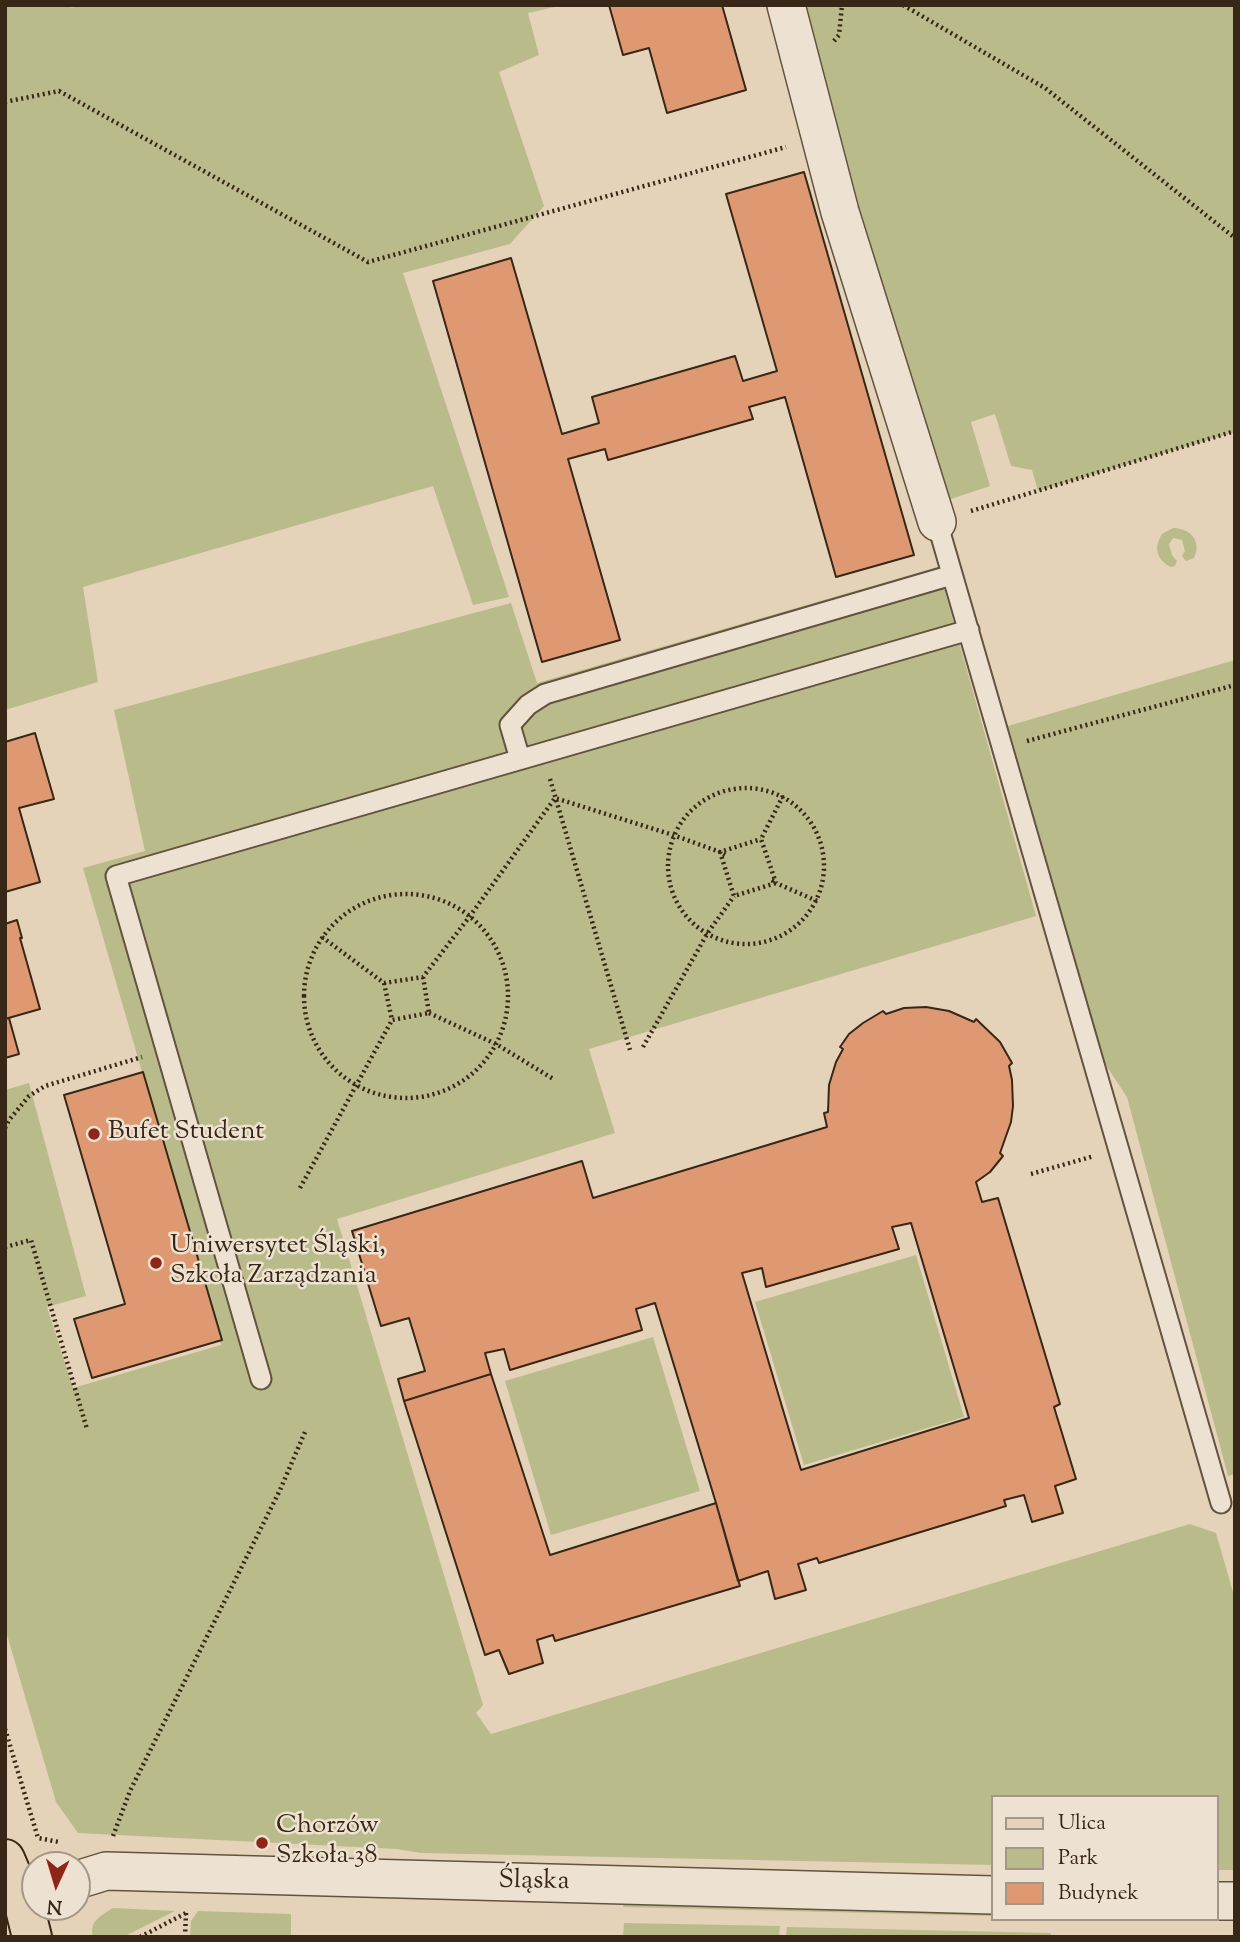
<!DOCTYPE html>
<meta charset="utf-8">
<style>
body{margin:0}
#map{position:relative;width:1240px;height:1942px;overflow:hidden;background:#e4d3b8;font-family:"Sorts Mill Goudy",serif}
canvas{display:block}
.frame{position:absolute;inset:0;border:7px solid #382717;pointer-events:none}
.legend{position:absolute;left:991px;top:1795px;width:228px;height:126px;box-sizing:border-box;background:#ede2d1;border:2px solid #a59787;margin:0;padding:9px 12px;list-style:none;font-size:21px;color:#382717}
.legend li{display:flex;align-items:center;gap:14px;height:35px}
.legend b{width:35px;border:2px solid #a59787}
.north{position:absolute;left:21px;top:1851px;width:70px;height:70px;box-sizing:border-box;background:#ede2d1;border:2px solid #a59787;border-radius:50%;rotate:184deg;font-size:19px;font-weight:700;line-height:28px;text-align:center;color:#382717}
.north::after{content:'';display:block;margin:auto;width:24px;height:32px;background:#8f2418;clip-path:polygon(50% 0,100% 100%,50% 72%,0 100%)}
</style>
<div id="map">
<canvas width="1240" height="1942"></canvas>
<div class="frame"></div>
<ul class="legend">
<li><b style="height:9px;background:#e4d3b8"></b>Ulica</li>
<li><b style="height:19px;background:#babb8a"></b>Park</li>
<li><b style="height:19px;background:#df9972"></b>Budynek</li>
</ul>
<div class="north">N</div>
</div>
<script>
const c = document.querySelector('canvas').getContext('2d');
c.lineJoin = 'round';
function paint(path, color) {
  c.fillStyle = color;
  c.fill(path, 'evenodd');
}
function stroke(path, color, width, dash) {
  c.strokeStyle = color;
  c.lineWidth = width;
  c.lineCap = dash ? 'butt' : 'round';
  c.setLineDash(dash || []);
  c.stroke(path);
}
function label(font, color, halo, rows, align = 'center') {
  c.font = font + ' "Sorts Mill Goudy",serif';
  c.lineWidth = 5;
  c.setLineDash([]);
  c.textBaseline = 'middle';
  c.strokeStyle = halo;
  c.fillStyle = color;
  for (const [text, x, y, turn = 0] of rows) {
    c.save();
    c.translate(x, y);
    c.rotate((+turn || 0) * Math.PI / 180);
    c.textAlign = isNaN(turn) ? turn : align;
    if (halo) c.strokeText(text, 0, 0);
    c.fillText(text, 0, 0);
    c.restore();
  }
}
const green = new Path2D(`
 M5,5H69L72,8L75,5H563L528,13L539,55L499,72L544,206L510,244L403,273L509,597L473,605L433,486L83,587L98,682L5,710Z
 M801,5H1235V432L1038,491L1032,470L1011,466L995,414L971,422L990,486L948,500L843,153Z
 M1173,528C1191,528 1202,542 1194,558L1186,561L1182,556L1185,551L1182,540L1173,538L1169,544L1172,555L1177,561L1175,566L1171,567C1157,560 1153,548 1162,534Z
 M938,567L1036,916L589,1049L615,1133L337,1219L483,1705L476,1713L491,1734L1190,1524L1216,1533L1235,1599V1870H1217V1797H993V1865L421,1853L397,1849L78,1833L56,1802L5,1628V1090L29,1083L86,1296L47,1307L73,1388L221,1345L83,868L145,851L114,710L511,603L537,683Z
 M1235,660V1474L1228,1476L1127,1097L1092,1044L1055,890L1008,726Z
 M916,1255L964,1417L804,1465L755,1302Z
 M653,1337L700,1491L551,1535L505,1381Z
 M624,1898L993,1909V1916L623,1907Z
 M113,1908L175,1911L123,1937H93C89,1920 101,1916 113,1908Z
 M198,1911L291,1914V1937H190L191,1921Z
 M624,1923L780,1926L779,1937H623Z
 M787,1927L1051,1933L1050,1937H786Z`);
const building = new Path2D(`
 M609,5H722L746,90L667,113L649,48L623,55Z
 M804,172L914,555L836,577L785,397L749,407L753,419L608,460L605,449L568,459L620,640L542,662L433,281L511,258L562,434L599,423L592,397L735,356L743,381L777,371L726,194Z
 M35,733L54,799L19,808L40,882L5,892V742Z
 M17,920L22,938H20L40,1009L5,1019V924Z
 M926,1007L949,1011L974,1022L976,1019L1000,1042L1012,1063L1009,1066L1012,1080L1013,1106L1011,1122L1000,1153L1003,1156L990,1172L976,1182L982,1202L998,1198L1060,1404L1054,1407L1076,1479L1055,1486L1063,1513L1032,1522L1024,1495L1004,1500L1006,1506L819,1563L817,1558L798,1564L806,1590L775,1599L768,1571L738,1581L716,1503L655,1303L636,1309L642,1330L510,1370L504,1349L485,1353L491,1374L404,1401L398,1379L425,1371L409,1318L381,1326L352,1231L582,1161L593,1198L827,1127L824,1113L828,1112L829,1085L836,1062L843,1049L840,1047L849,1034L863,1023L883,1011L886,1014L904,1008ZM911,1223L969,1418L801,1470L742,1273L762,1268L766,1287L899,1249L892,1227Z
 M9,1018L19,1054L5,1058V1019Z
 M143,1072L222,1340L92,1378L74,1319L125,1304L64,1095Z
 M491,1374L550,1555L716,1503L740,1586L555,1641L553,1635L537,1640L543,1663L509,1674L499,1650L485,1655L404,1401Z`);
const path = new Path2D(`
 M903,5L1045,88L1235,238
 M834,41L839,35L842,5
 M5,102L59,91L368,262L786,147
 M971,511L1235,431
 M1027,741L1235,685
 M550,779L630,1050
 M668 866a78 78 0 1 1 156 0a78 78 0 1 1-156 0Z
 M783,796L761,839L776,883L817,901
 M725,855L720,852L734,896L776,883L770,879
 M304 996a102 102 0 1 1 204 0a102 102 0 1 1-204 0Z
 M322,937L384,983L423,977L470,916L555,798L673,835L720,852L761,839
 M384,983L392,1020L429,1013L423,977
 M429,1013L496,1044L555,1080
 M643,1047L707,934L734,896
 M5,1128L9,1120L29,1096L45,1086L142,1057
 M1031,1174L1094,1156
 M300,1188L392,1020
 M5,1247L31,1240L87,1429
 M5,1729L38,1838L59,1842
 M113,1836L130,1791L280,1490L305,1432
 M140,1937L186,1913
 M185,1937L186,1913`);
const service = new Path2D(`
 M937,522L1221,1503
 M520,759L510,725L528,705L545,694L952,575
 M261,1379L116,876L969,630`);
const minor = new Path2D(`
 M786,5L840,212L937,522
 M77,1880L106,1871L993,1895
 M1217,1901H1235`);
const primary = new Path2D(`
 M5,1859L23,1901L32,1937`);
const markers = [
 [94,1134,7,"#8f2418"],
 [156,1263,7,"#8f2418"],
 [262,1843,7,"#8f2418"]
];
const poiNames = [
 ["Bufet Student",108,1134],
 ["Uniwersytet Śląski,",170,1248],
 ["Szkoła Zarządzania",170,1278],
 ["Chorzów",276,1828],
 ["Szkoła 38",276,1858]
];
const streetNames = [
 ["Śląska",534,1883,1]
];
paint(green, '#babb8a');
paint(building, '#df9972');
stroke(building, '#382717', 2);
stroke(service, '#63523f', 23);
stroke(minor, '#63523f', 40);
stroke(primary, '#382717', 42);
stroke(path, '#382717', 4.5, [2, 3.5]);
stroke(service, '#ede2d1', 19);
stroke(minor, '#ede2d1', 37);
stroke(primary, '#e4d3b8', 38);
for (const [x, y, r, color] of markers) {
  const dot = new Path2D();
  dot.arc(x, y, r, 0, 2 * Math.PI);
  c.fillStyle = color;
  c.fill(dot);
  stroke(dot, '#ede2d1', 2.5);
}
label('26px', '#382717', '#ede2d1', poiNames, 'left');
label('26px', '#382717', '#ede2d1', streetNames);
</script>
